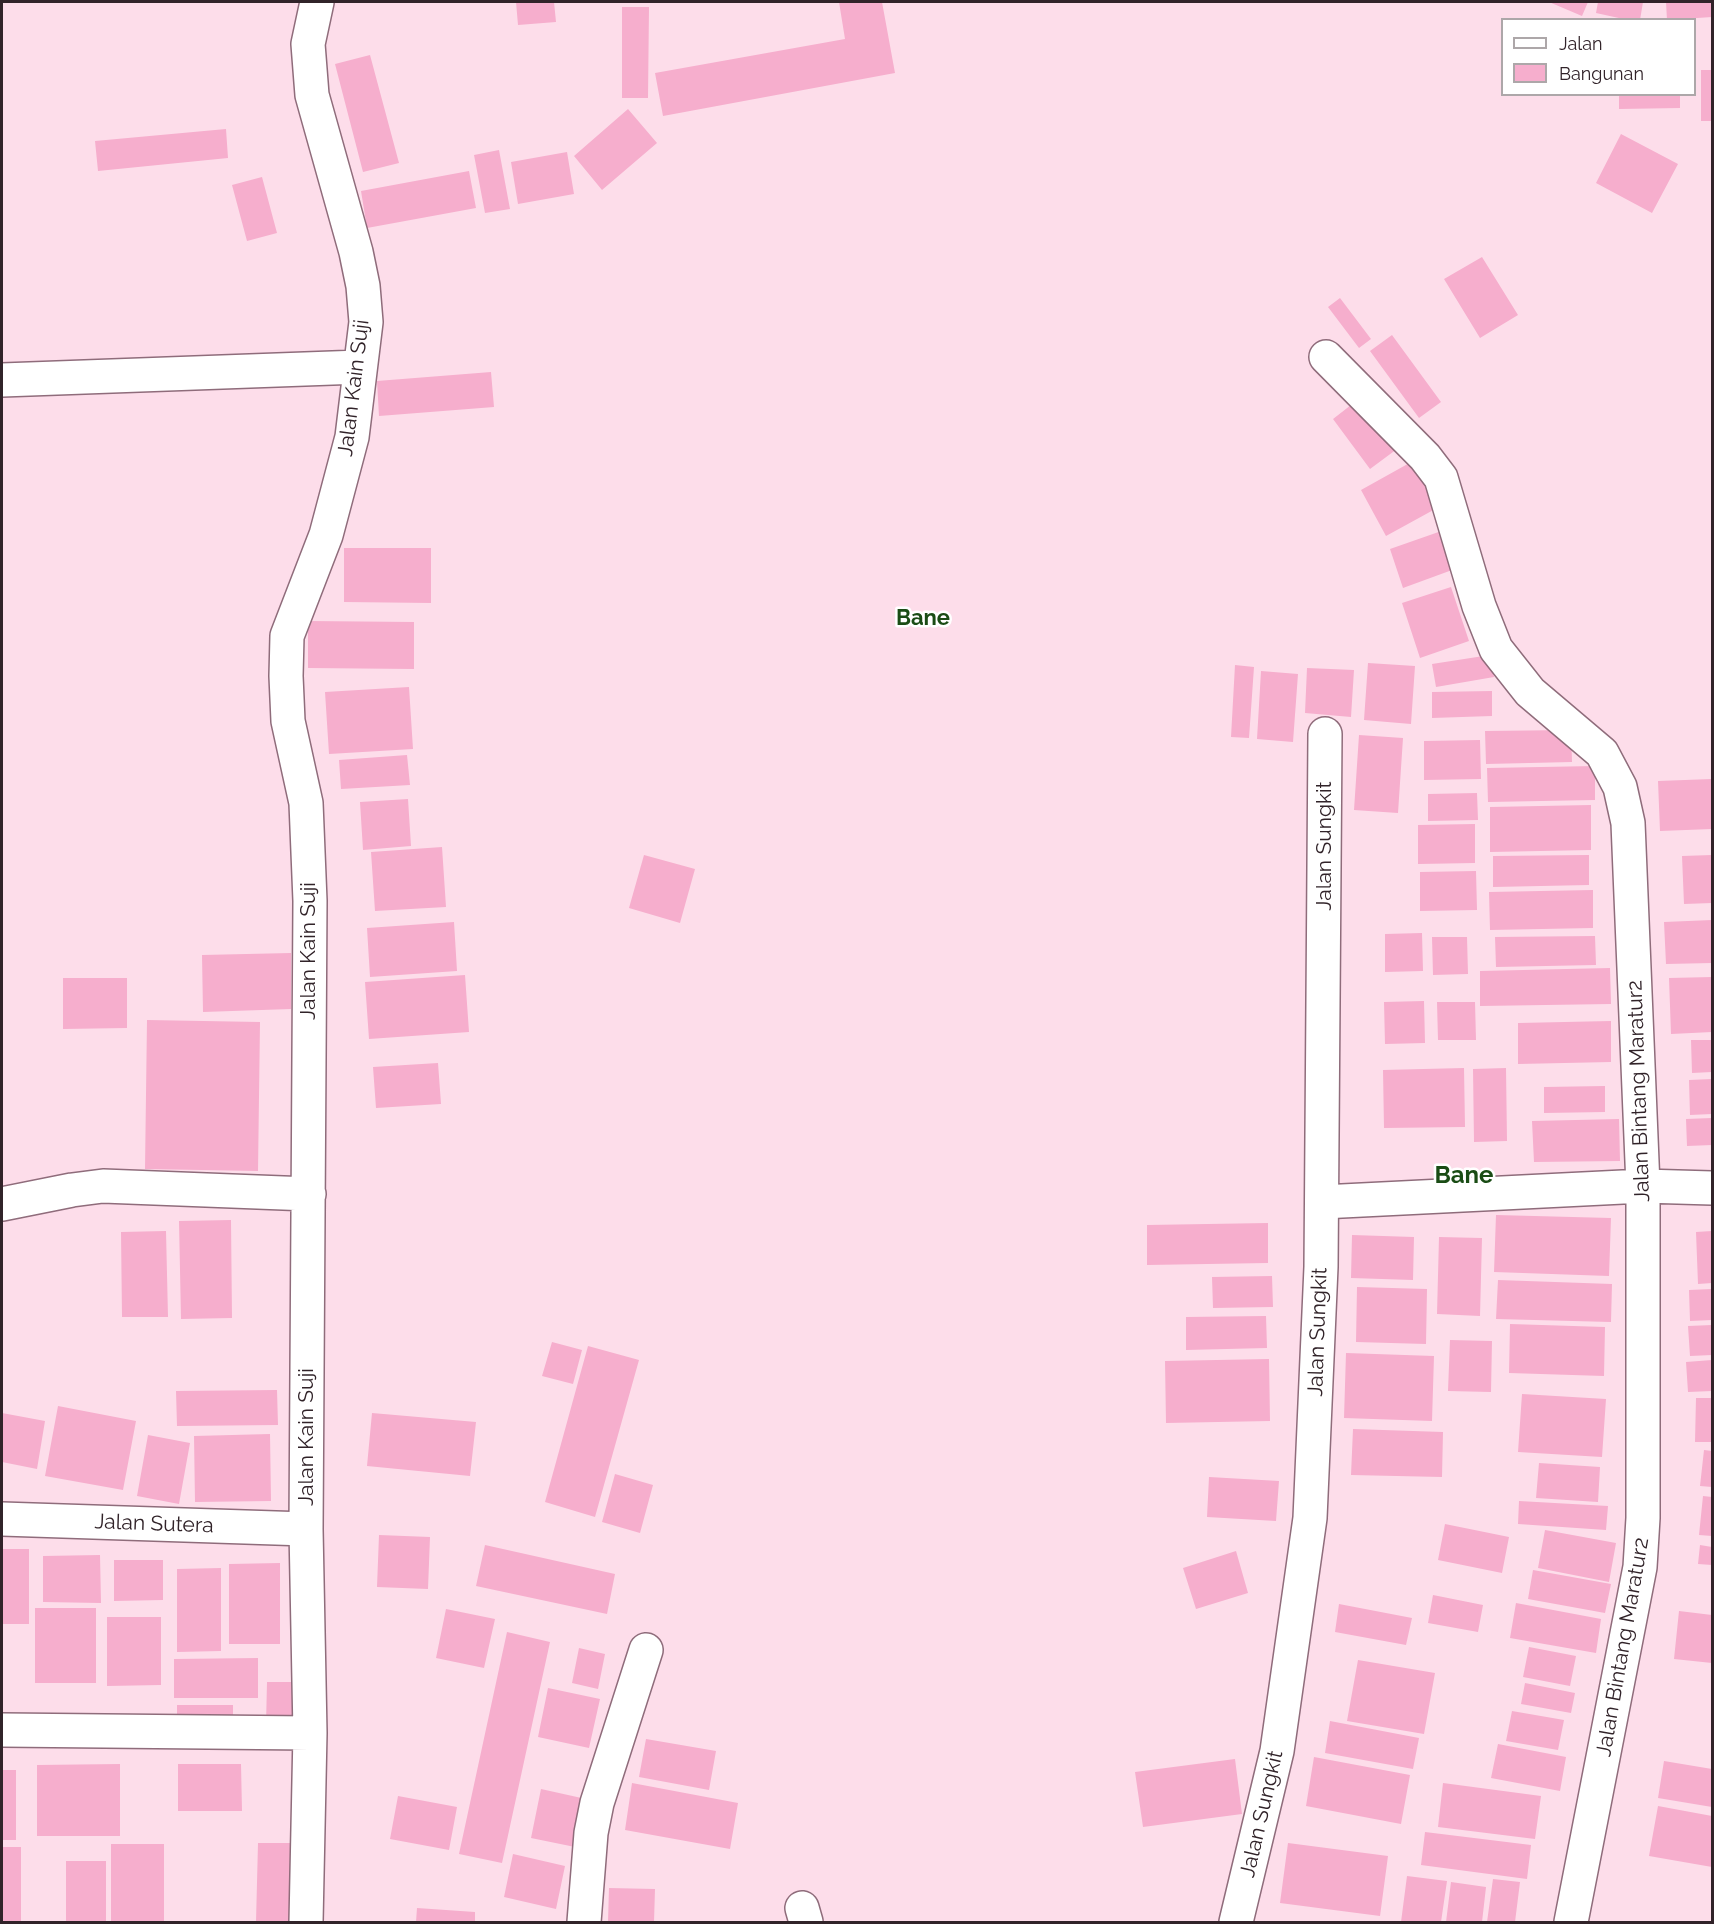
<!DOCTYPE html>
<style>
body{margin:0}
#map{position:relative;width:1714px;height:1924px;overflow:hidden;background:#fdddea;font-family:Raleway,sans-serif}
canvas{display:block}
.frame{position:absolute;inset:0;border:3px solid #312329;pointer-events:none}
.legend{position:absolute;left:1501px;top:18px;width:195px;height:78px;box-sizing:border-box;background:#fff;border:2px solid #ada7a9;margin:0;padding:8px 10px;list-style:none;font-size:18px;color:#312329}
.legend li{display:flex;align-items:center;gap:12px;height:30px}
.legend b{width:30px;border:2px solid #ada7a9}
</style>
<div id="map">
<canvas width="1714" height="1924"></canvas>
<div class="frame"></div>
<ul class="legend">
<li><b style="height:8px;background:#fff"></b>Jalan</li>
<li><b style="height:16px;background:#f6aecd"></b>Bangunan</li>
</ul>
</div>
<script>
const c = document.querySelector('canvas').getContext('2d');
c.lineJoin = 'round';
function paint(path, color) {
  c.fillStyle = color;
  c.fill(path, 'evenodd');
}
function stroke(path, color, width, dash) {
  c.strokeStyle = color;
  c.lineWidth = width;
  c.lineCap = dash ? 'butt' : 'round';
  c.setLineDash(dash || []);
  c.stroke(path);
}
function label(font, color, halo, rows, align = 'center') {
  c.font = font + ' Raleway,sans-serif';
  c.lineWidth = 5;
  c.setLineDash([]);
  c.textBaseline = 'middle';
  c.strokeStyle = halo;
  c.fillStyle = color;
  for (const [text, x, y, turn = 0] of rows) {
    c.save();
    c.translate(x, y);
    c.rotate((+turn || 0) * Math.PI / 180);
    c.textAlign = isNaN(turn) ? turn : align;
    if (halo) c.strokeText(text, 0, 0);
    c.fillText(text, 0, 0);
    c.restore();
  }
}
const building = new Path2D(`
 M516,2H554L556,22L518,25Z
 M839,2H882L895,73L663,116L655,73L845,39Z
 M1549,2H1588L1582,16Z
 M1598,2H1643L1640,20H1628L1596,13Z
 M1666,2H1712V17L1667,20Z
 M622,7H649L648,98H622Z
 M370,55L399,163L363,172L335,64Z
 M1701,70H1712V121H1701Z
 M1619,94H1680V108L1619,109Z
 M628,109L657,143L602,190L574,156Z
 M226,129L228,158L98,171L95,141Z
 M1621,134L1678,164L1652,213L1596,183Z
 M499,150L510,209L485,213L474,155Z
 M567,152L574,194L518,204L511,162Z
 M469,171L476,208L367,228L361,191Z
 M262,177L277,233L247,241L232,185Z
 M1482,257L1518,315L1480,338L1444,279Z
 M1340,298L1371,339L1359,348L1328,307Z
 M1392,335L1441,402L1419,418L1370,351Z
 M491,372L494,407L379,416L377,381Z
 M1360,398L1397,449L1370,469L1333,419Z
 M1422,456L1448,502L1386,536L1361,490Z
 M1450,528L1463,566L1403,588L1390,549Z
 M344,548H431V603L344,602Z
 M1451,587L1469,641L1420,658L1402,603Z
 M308,621L414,622V669L308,668Z
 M1490,655L1494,677L1436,687L1432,664Z
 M1368,663L1415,666L1411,724L1364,720Z
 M1235,665L1254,667L1249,738L1231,737Z
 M1307,668L1354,670L1351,717L1305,713Z
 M1261,671L1298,674L1293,742L1257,739Z
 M409,687L413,749L329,754L325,692Z
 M1492,691V716L1432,718V692Z
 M1571,730L1572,762L1486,764L1485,731Z
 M1359,735L1403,738L1398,813L1354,810Z
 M1480,740L1481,779L1424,780V741Z
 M407,755L410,785L341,789L339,760Z
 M1595,766V800L1488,802L1487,768Z
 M1712,779V829L1660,831L1658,781Z
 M1477,793L1478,820L1428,821V794Z
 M408,799L411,846L363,850L360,802Z
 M1591,805V850L1490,852V807Z
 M1475,824V863L1418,864V825Z
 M442,847L446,907L375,911L371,852Z
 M644,855L695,869L680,923L629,908Z
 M1589,855V885L1493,887V856Z
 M1712,855V903L1684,904L1682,856Z
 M1476,871L1477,910L1420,911V872Z
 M1593,890V928L1490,930L1489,892Z
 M1712,920V963L1666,964L1664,922Z
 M454,922L457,971L370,977L367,928Z
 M1422,933L1423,971L1385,972V934Z
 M1595,936L1596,965L1496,967L1495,937Z
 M1432,937H1467L1468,974L1433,975Z
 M291,953V1009L203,1012L202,955Z
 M1610,968L1611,1004L1480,1006V971Z
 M465,975L469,1032L369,1039L365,982Z
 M1712,977V1032L1671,1034L1669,978Z
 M63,978H127V1028L63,1029Z
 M1424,1001L1425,1043L1385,1044L1384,1002Z
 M1437,1002H1475L1476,1040H1438Z
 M147,1020L260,1022L258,1171L145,1169Z
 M1611,1021V1062L1518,1064V1023Z
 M1691,1040H1712V1072L1692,1073Z
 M438,1063L441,1104L376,1108L373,1067Z
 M1464,1068L1465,1127L1384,1128L1383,1070Z
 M1506,1068L1507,1141L1474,1142L1473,1069Z
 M1712,1079V1114L1690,1115L1689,1080Z
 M1605,1086V1112L1544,1113V1087Z
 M1712,1118V1145L1687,1146L1686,1119Z
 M1619,1119L1620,1161L1534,1162L1532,1121Z
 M1496,1215L1611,1218L1609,1276L1494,1272Z
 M231,1220L232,1318L181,1319L179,1221Z
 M1268,1223V1263L1147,1265V1225Z
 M166,1231L168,1317H122L121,1232Z
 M1712,1231V1283L1698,1284L1696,1232Z
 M1352,1235L1414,1237L1413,1280L1351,1278Z
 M1439,1237L1482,1238L1480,1316L1437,1314Z
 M1272,1276L1273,1307L1213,1308L1212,1277Z
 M1498,1280L1612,1284L1611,1322L1496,1319Z
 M1357,1287L1427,1289L1426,1344L1356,1342Z
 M1712,1289V1320L1690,1321L1689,1290Z
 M1266,1316L1267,1348L1186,1350V1317Z
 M1510,1324L1605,1327L1604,1376L1509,1373Z
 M1712,1325V1355L1690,1356L1688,1326Z
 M1450,1340L1492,1341L1491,1392L1448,1391Z
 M552,1342L582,1350L573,1384L542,1376Z
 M588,1346L639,1360L595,1517L545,1502Z
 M1346,1353L1434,1356L1432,1421L1344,1418Z
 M1269,1359L1270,1421L1166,1423L1165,1361Z
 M1712,1360V1391L1688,1392L1686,1362Z
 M277,1390L278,1425L177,1426L176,1391Z
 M1522,1394L1606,1399L1602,1457L1518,1452Z
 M1696,1398H1712V1442H1695Z
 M58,1406L136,1421L123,1490L45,1476Z
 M2,1413L45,1421L37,1469L2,1462Z
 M372,1413L476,1422L470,1476L367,1466Z
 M1353,1429L1443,1432L1442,1477L1351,1475Z
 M270,1434L271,1501L195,1502L194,1436Z
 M148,1435L190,1443L179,1504L137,1496Z
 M1704,1450L1712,1451V1487L1700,1486Z
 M1539,1463L1600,1467L1598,1502L1536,1498Z
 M615,1474L653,1485L640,1533L602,1522Z
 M1209,1477L1279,1481L1276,1521L1207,1517Z
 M1703,1496L1712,1497V1536L1699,1535Z
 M1519,1501L1608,1506L1606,1530L1518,1524Z
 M1445,1524L1509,1537L1502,1573L1438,1560Z
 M1545,1530L1616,1543L1609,1582L1538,1568Z
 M379,1535L430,1537L428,1589L377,1587Z
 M485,1545L615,1574L607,1614L476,1586Z
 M1700,1545L1712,1547V1565L1698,1564Z
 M2,1549H29V1624H2Z
 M1236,1551L1248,1593L1196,1609L1183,1568Z
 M100,1555L101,1603L43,1602V1556Z
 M114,1560H163V1600L114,1601Z
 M280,1563V1644H229V1564Z
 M221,1568V1651L177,1652V1569Z
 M1533,1570L1611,1584L1605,1613L1528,1599Z
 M1433,1595L1483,1605L1478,1632L1428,1623Z
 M1516,1603L1601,1619L1596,1653L1510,1638Z
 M1339,1604L1412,1618L1406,1645L1335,1632Z
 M35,1608H96V1683H35Z
 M446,1609L495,1619L484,1668L436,1658Z
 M1679,1611L1712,1615V1663L1674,1659Z
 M107,1617H161V1685L107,1686Z
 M507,1632L550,1642L502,1863L459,1854Z
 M1529,1647L1576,1656L1570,1686L1523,1677Z
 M579,1648L605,1654L598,1689L572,1683Z
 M258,1658V1698H174V1659Z
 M1358,1660L1435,1673L1424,1734L1347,1721Z
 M267,1682H301L302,1725H266Z
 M1525,1683L1575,1693L1571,1713L1521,1704Z
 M548,1688L600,1699L589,1748L538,1737Z
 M177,1705H233V1730H177Z
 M1512,1711L1564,1720L1558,1750L1506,1741Z
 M1330,1721L1419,1738L1413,1769L1325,1753Z
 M646,1739L716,1751L709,1790L639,1777Z
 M1498,1744L1566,1757L1560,1791L1491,1778Z
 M1314,1757L1410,1775L1401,1824L1306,1806Z
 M1235,1759L1242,1814L1143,1827L1135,1772Z
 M1664,1761L1712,1769V1807L1658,1798Z
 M120,1764V1836H37V1765Z
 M178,1764H241L242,1811H178Z
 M2,1770H16V1840H2Z
 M632,1783L738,1803L730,1849L625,1830Z
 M1443,1783L1541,1796L1535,1839L1438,1827Z
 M541,1789L586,1799L575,1847L531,1838Z
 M398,1796L457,1807L449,1850L390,1839Z
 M1658,1806L1712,1816V1867L1649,1856Z
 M1425,1832L1531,1845L1527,1879L1421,1865Z
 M258,1843H291L289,1922H256Z
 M1288,1843L1388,1856L1380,1916L1280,1903Z
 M111,1844H164V1921L111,1922Z
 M2,1847H21V1922H2Z
 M513,1854L565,1866L556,1909L504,1897Z
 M66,1861H106V1922H66Z
 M1407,1876L1447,1881L1441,1922H1401Z
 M1493,1879L1520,1882L1515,1922H1487Z
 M1451,1882L1486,1887L1482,1922H1446Z
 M609,1888L655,1889L654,1922H608Z
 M417,1908L475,1912V1922H416Z`);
const minor = new Path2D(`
 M1326,357L1425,457L1441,478L1479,606L1496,649L1530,692L1602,753L1620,787L1628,823L1643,1186V1518L1640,1567L1571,1922
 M2,380L360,367
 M1322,1202L1643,1186L1712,1188
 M2,1204L72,1190L103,1186L309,1194
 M2,1519L306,1529
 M2,1730L310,1733
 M802,1908L806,1922
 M306,1922L310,1733L306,1529L310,901L306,803L288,721L286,676L287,636L326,535L352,437L366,322L363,286L356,252L312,95L308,44L317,2
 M584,1922L591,1833L597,1803L646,1650
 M1236,1922L1277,1751L1310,1518L1321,1267L1325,734`);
const streetNames = [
 ["Jalan Kain Suji",354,388,-83],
 ["Jalan Sungkit",1325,846,-90],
 ["Jalan Kain Suji",309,951,-90],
 ["Jalan Bintang Maratur2",1639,1091,-92],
 ["Jalan Sungkit",1318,1332,-88],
 ["Jalan Kain Suji",307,1437,-90],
 ["Jalan Sutera",154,1524,2],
 ["Jalan Bintang Maratur2",1623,1647,-80],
 ["Jalan Sungkit",1262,1814,-77]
];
const neighbourhoodNames = [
 ["Bane",923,618]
];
const quarterNames = [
 ["Bane",1464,1176]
];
paint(building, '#f6aecd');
stroke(minor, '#8f6c7b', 36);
stroke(minor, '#fff', 33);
label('21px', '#312329', '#fff', streetNames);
label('bold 22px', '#1a4c15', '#fff', neighbourhoodNames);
label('bold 24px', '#1a4c15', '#fff', quarterNames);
</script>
